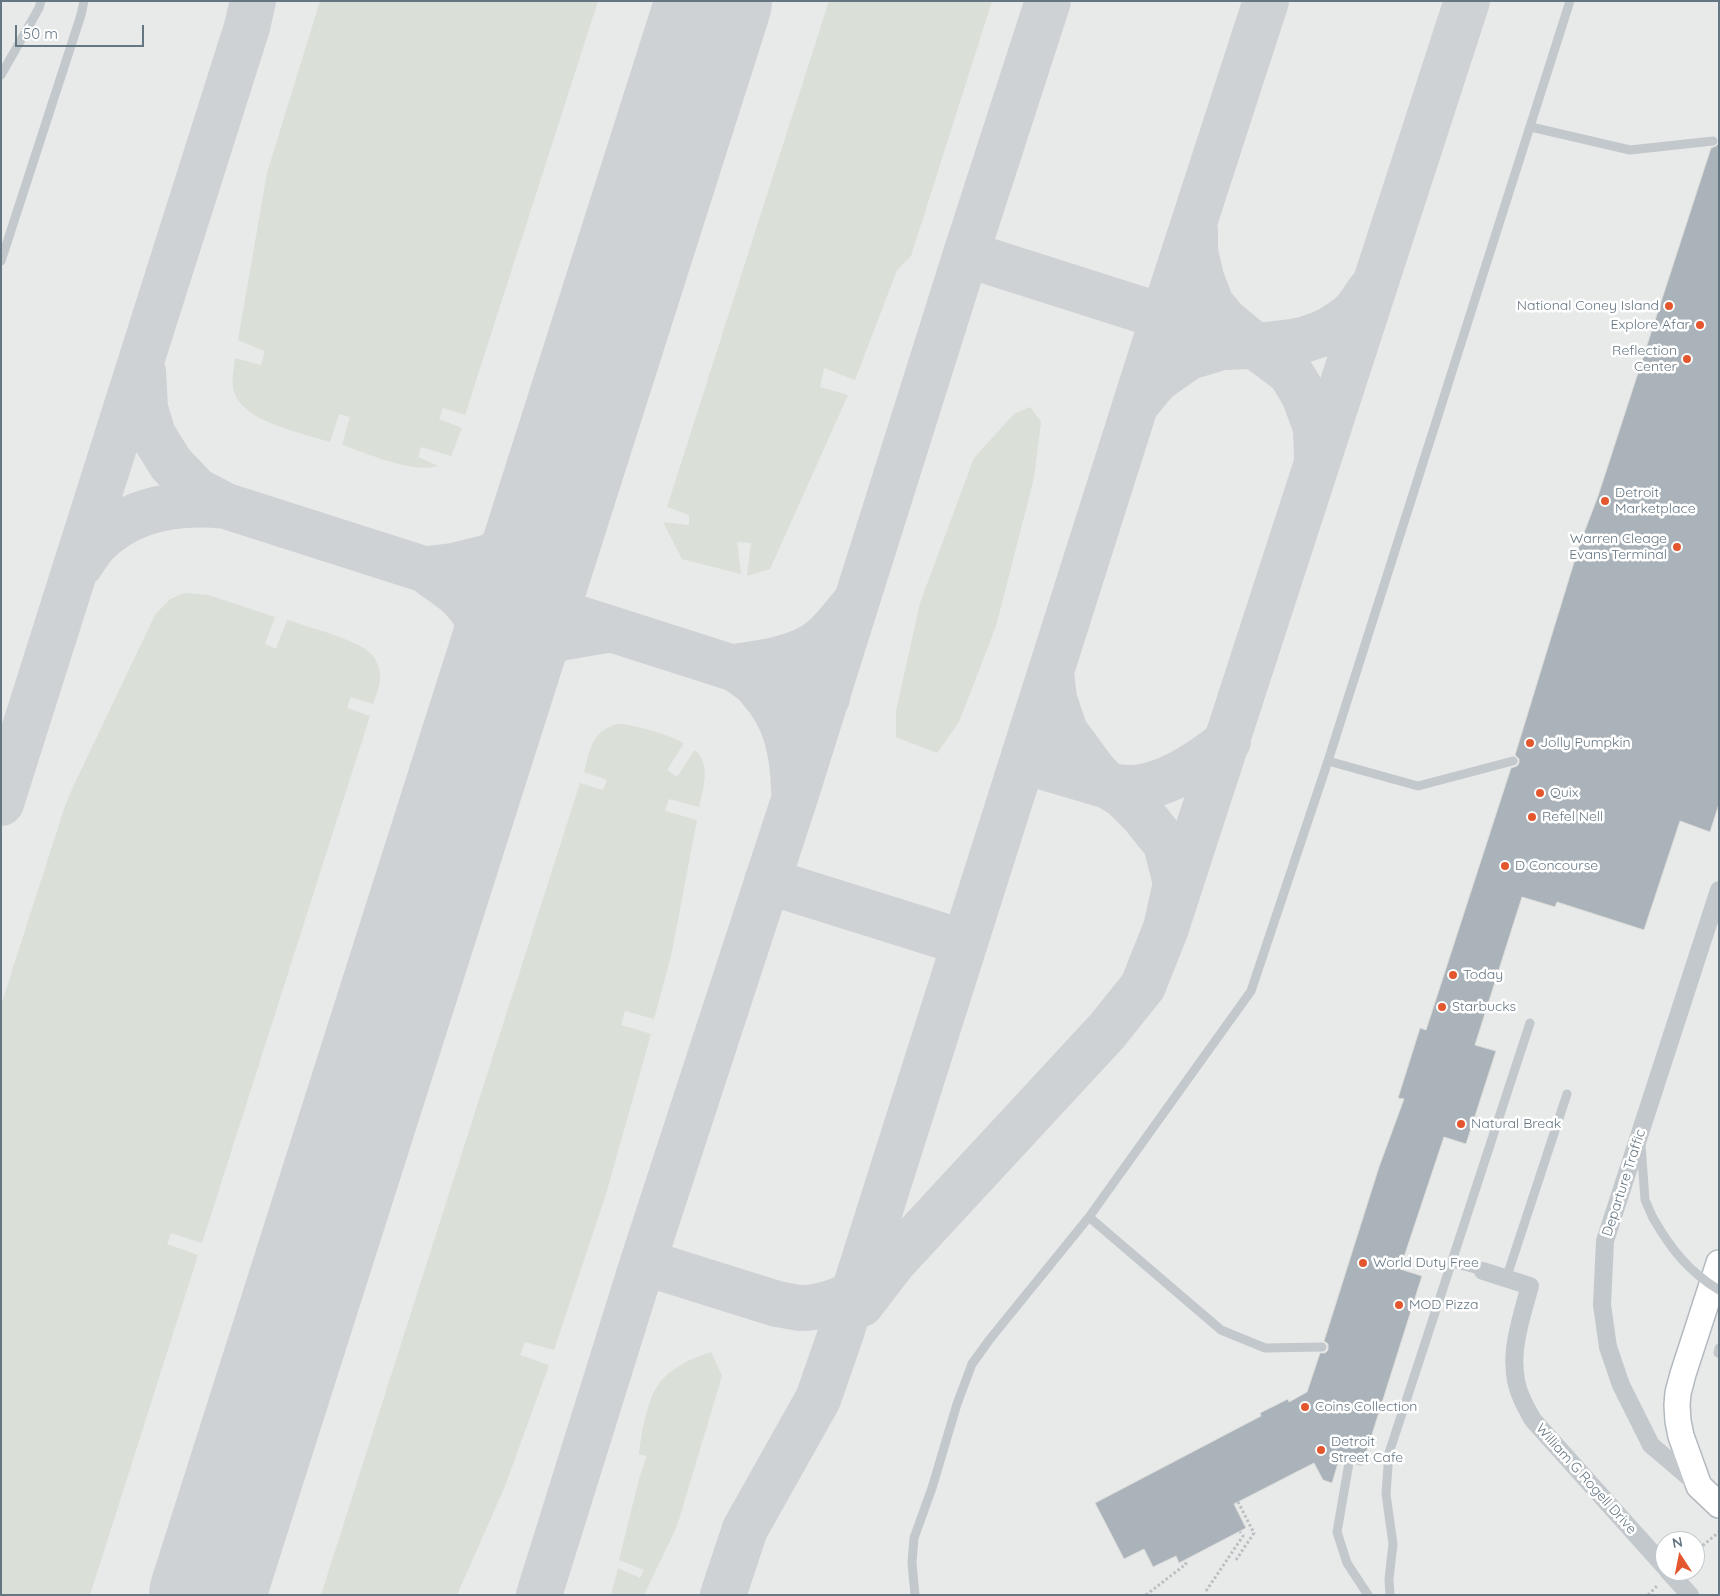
<!DOCTYPE html>
<style>
body{margin:0}
#map{position:relative;width:1720px;height:1596px;overflow:hidden;background:#fafaf8;font-family:Quicksand,sans-serif}
canvas{display:block}
.frame{position:absolute;inset:0;border:2px solid #657683;pointer-events:none}
.north{position:absolute;left:1655px;top:1531px;width:50px;height:50px;box-sizing:border-box;background:#fff;border:1px solid #c1c8cd;border-radius:50%;rotate:349deg;font-size:14px;font-weight:700;line-height:20px;text-align:center;color:#657683}
.north::after{content:'';display:block;margin:auto;width:18px;height:22px;background:#e4572e;clip-path:polygon(50% 0,100% 100%,50% 72%,0 100%)}
.scale{position:absolute;left:15px;top:25px;width:129px;height:22px;box-sizing:border-box;border:2px solid #657683;border-top:0;padding-left:6px;font-size:15px;line-height:18px;white-space:nowrap;color:#657683;-webkit-text-stroke:4px #fff;paint-order:stroke}
</style>
<div id="map">
<canvas width="1720" height="1596"></canvas>
<div class="frame"></div>
<div class="north">N</div>
<div class="scale">50 m</div>
</div>
<script>
const c = document.querySelector('canvas').getContext('2d');
c.lineJoin = 'round';
function paint(path, color) {
  c.fillStyle = color;
  c.fill(path, 'evenodd');
}
function stroke(path, color, width, dash) {
  c.strokeStyle = color;
  c.lineWidth = width;
  c.lineCap = dash ? 'butt' : 'round';
  c.setLineDash(dash || []);
  c.stroke(path);
}
function label(font, color, halo, rows, align = 'center') {
  c.font = font + ' Quicksand,sans-serif';
  c.lineWidth = 5;
  c.setLineDash([]);
  c.textBaseline = 'middle';
  c.strokeStyle = halo;
  c.fillStyle = color;
  for (const [text, x, y, turn = 0] of rows) {
    c.save();
    c.translate(x, y);
    c.rotate((+turn || 0) * Math.PI / 180);
    c.textAlign = isNaN(turn) ? turn : align;
    if (halo) c.strokeText(text, 0, 0);
    c.fillText(text, 0, 0);
    c.restore();
  }
}
const built = new Path2D(`
 M1,1H1719V1595H1ZM1665,1541H1695V1571H1665Z`);
const green = new Path2D(`
 M320,1H598L465,415L443,408L439,419L462,428L451,456L421,447L418,457L438,466C413,474 367,453 342,445L350,417L339,414L330,442C302,433 244,422 234,392C231,381 234,369 235,358L261,365L265,351L238,340L267,173Z
 M829,1H992L911,256L897,270L855,380L824,368L820,387L848,395L770,569L747,576L751,543L737,542L741,574L682,559L663,522L689,525V515L667,507Z
 M1030,407L1041,422L1034,478L996,626L959,722L937,753L896,737V711L920,603L974,458L1014,414Z
 M185,593L208,595L275,617L265,644L276,649L287,620C308,627 355,639 370,653C376,658 379,666 380,674C381,684 376,694 373,704L351,697L347,708L370,716L202,1243L171,1233L167,1244L198,1255L90,1595H1V1005L65,806L73,787L155,615L170,599Z
 M617,724C633,724 669,735 684,743L667,770L677,777L694,751H696C711,766 703,789 699,807L669,799L665,811L697,820L671,956L654,1019L625,1011L621,1025L651,1034L606,1194L554,1350L525,1342L520,1355L549,1365L505,1486L457,1595H321L580,783L603,790L607,780L584,772C590,750 592,731 617,724Z
 M711,1352L722,1376L677,1526L644,1595H611L618,1568L640,1578L644,1570L619,1560L639,1479L647,1456L639,1454C641,1435 647,1401 658,1385C670,1368 692,1358 711,1352Z`);
const taxiway = new Path2D(`
 M1195,230V251L1201,278L1211,304L1225,321L1255,346C1292,343 1321,341 1351,315C1358,309 1364,298 1370,290
 M966,254L1255,346
 M143,371L145,408L153,435L171,464L197,491L226,506L827,698
 M1137,403L1156,380L1189,357L1222,347L1255,346L1290,372L1304,395L1316,428L1317,459
 M80,565C85,558 90,549 96,543C130,508 179,501 226,506
 M428,569L453,566L490,557L517,540L538,521L556,497
 M432,575C447,585 463,596 473,612C489,638 490,674 491,704
 M734,667C763,663 801,658 823,639C835,629 844,615 855,603
 M736,669C744,675 754,681 760,689C786,717 793,752 794,789
 M1051,673L1054,699L1065,732L1093,770L1108,786C1117,787 1126,788 1135,788C1169,785 1202,762 1228,741
 M491,704L510,677L533,654L559,638L612,629
 M1,803L247,27L253,1
 M767,881L965,943
 M1166,928L1467,1
 M643,1262L777,1304C784,1305 792,1307 800,1308C825,1308 853,1297 872,1281
 M861,1304L894,1261L1107,1031L1143,986L1166,928L1176,883L1166,844L1142,814L1123,795L1108,786L1023,761
 M539,1595L643,1262L794,800L966,254L1048,1
 M723,1595L745,1529L818,1399L841,1333L1163,318L1266,1`);
const runway = new Path2D(`
 M207,1595L714,1`);
const building = new Path2D(`
 M1719,143V804L1710,832L1680,821L1644,930L1557,902L1555,907L1522,897L1475,1045L1496,1051L1466,1144L1444,1137L1400,1269L1422,1276L1362,1466L1355,1464V1460L1351,1457H1346L1343,1461L1339,1460L1332,1483L1323,1480L1314,1463L1234,1504L1246,1528L1179,1563L1176,1556L1153,1567L1144,1549L1124,1559L1095,1503L1261,1416L1260,1413L1288,1399L1289,1402L1307,1392L1320,1353H1325L1328,1350V1344L1324,1341L1379,1167L1404,1099L1398,1098L1420,1028L1426,1030L1511,768L1517,766L1519,763V759L1515,755L1579,546L1598,496L1711,148L1716,146Z`);
const path = new Path2D(`
 M1695,1552L1719,1532
 M1236,1560L1254,1533L1238,1502
 M1206,1591L1243,1536L1240,1532
 M1146,1595L1186,1564L1184,1560
 M1648,1595L1658,1585`);
const lane = new Path2D(`
 M1,75L39,8L41,1
 M1531,127L1630,150L1713,141
 M1,261L81,15L84,1
 M1328,761L1418,786L1513,761
 M1641,1145L1645,1200L1653,1218
 M1089,1217L1221,1330L1265,1348L1322,1347
 M1452,1263L1483,1271
 M1506,1279L1567,1094
 M1718,1353L1719,1348
 M1349,1463L1337,1532L1347,1563L1368,1595
 M915,1595L912,1563L914,1538L932,1488L957,1404L972,1364L990,1339L1089,1217L1251,991L1328,761L1570,1
 M1390,1595L1389,1579L1393,1544L1386,1494L1389,1453L1530,1023`);
const street = new Path2D(`
 M1483,1271L1530,1286C1520,1322 1505,1363 1522,1399C1525,1406 1529,1413 1533,1420L1665,1567
 M1698,1485L1651,1445L1621,1385L1608,1347L1602,1305L1605,1241L1719,890
 M1668,1571L1690,1595`);
const secondary = new Path2D(`
 M1719,1263L1683,1374L1678,1393L1677,1405L1678,1421L1681,1436L1699,1486L1719,1505`);
const laneBridge = new Path2D(`
 M1653,1218C1671,1249 1688,1271 1719,1290`);
const markers = [
 [1669,306,5,"#e4572e"],
 [1700,325,5,"#e4572e"],
 [1687,359,5,"#e4572e"],
 [1605,501,5,"#e4572e"],
 [1677,547,5,"#e4572e"],
 [1530,743,5,"#e4572e"],
 [1540,793,5,"#e4572e"],
 [1532,817,5,"#e4572e"],
 [1505,866,5,"#e4572e"],
 [1453,975,5,"#e4572e"],
 [1442,1007,5,"#e4572e"],
 [1461,1124,5,"#e4572e"],
 [1363,1263,5,"#e4572e"],
 [1399,1305,5,"#e4572e"],
 [1305,1407,5,"#e4572e"],
 [1321,1450,5,"#e4572e"]
];
const poiNames = [
 ["National Coney Island",1659,306,"right"],
 ["Explore Afar",1690,325,"right"],
 ["Reflection",1677,351,"right"],
 ["Center",1677,367,"right"],
 ["Detroit",1615,493],
 ["Marketplace",1615,509],
 ["Warren Cleage",1667,539,"right"],
 ["Evans Terminal",1667,555,"right"],
 ["Jolly Pumpkin",1540,743],
 ["Quix",1550,793],
 ["Refel Nell",1542,817],
 ["D Concourse",1515,866],
 ["Today",1463,975],
 ["Starbucks",1452,1007],
 ["Natural Break",1471,1124],
 ["World Duty Free",1373,1263],
 ["MOD Pizza",1409,1305],
 ["Coins Collection",1315,1407],
 ["Detroit",1331,1442],
 ["Street Cafe",1331,1458]
];
const streetNames = [
 ["Departure Traffic",1624,1183,-72],
 ["William G Rogell Drive",1586,1479,48]
];
paint(built, '#e8e9e9');
paint(green, '#dadfd7');
stroke(taxiway, '#ced2d4', 46);
stroke(runway, '#ced2d4', 116);
paint(building, '#aab3b9');
stroke(building, '#dcdcda', 1);
stroke(secondary, '#b3babf', 28);
stroke(path, '#bbbfc2', 3, [2.5, 2.5]);
stroke(lane, '#c3c8cc', 9);
stroke(street, '#c3c8cc', 18);
stroke(secondary, '#fff', 25);
stroke(laneBridge, '#c3c8cc', 9);
for (const [x, y, r, color] of markers) {
  const dot = new Path2D();
  dot.arc(x, y, r, 0, 2 * Math.PI);
  c.fillStyle = color;
  c.fill(dot);
  stroke(dot, '#fff', 2);
}
label('14px', '#657683', '#fff', poiNames, 'left');
label('14px', '#657683', '#fff', streetNames);
</script>
